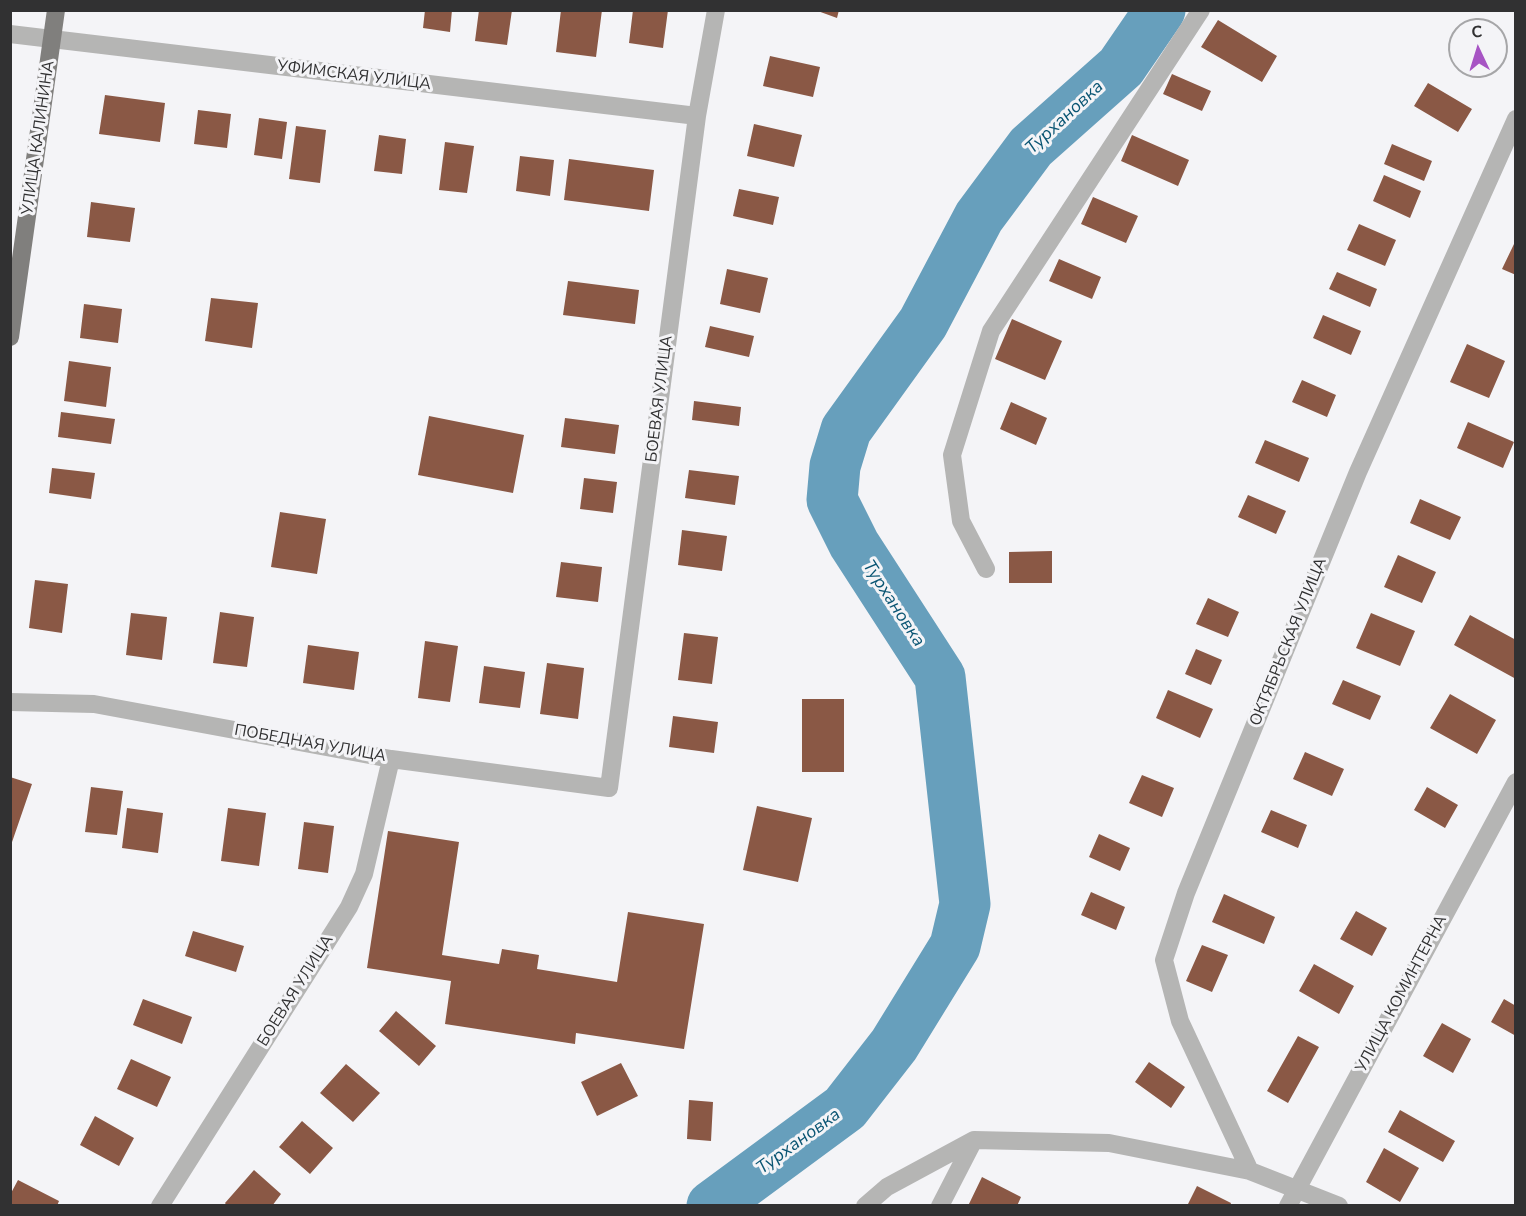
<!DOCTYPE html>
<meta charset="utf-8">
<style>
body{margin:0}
#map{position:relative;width:1526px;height:1216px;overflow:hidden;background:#f4f4f7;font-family:"Nunito Sans",sans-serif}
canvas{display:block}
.frame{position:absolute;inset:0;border:12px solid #313132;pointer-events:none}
.north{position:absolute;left:1448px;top:18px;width:60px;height:60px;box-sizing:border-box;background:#f4f4f7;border:2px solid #a6a6a8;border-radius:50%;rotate:356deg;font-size:16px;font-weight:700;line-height:24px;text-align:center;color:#313132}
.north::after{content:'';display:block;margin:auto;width:21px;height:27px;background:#a754c4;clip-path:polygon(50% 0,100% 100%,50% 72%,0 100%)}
</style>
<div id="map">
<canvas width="1526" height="1216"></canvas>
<div class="frame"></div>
<div class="north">С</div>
</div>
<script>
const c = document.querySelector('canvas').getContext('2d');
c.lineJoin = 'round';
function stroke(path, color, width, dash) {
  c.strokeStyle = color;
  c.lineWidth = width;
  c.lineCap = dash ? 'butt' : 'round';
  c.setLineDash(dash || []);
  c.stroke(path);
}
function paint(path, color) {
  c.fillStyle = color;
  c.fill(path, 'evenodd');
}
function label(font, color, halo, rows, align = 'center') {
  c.font = font + ' "Nunito Sans",sans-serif';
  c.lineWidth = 6;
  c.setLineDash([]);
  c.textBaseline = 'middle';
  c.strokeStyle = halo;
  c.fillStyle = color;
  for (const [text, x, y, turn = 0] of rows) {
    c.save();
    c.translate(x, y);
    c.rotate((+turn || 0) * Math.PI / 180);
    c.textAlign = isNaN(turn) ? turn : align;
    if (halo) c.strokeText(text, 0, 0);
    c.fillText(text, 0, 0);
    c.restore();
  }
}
const river = new Path2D(`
 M712,1206L845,1108L894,1045L955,946L965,904L940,677L854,544L832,500L835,466L846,430L923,323L979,217L1031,147L1121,67L1160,10`);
const building = new Path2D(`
 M425,10H452L450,32L423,28Z
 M479,10H512L507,45L475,41Z
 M561,10H602L596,57L556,52Z
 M633,10H668L663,48L629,43Z
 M815,10H839L837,18Z
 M1218,20L1277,56L1262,82L1201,47Z
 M1496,42L1504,46L1496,60Z
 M770,56L820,67L813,97L763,86Z
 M1172,74L1211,91L1202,111L1163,94Z
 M1428,83L1472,109L1458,132L1414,106Z
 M105,95L165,103L160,142L99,134Z
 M198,110L231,114L227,148L194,144Z
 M259,118L287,122L282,159L254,155Z
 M754,124L802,135L794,167L747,156Z
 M296,126L326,130L320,183L289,179Z
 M379,135L406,139L402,174L374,171Z
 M1132,135L1189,160L1178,186L1121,161Z
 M445,142L474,146L467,193L439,190Z
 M1392,144L1432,161L1424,181L1384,164Z
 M520,156L554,160L550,196L516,191Z
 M569,159L654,170L649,211L564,200Z
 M1384,175L1421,191L1410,218L1373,201Z
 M739,189L779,197L773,225L733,216Z
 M1093,197L1138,216L1126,243L1081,224Z
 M91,202L135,208L130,242L87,237Z
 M1359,224L1396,240L1385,266L1347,250Z
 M1514,244L1516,245V275L1502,269Z
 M1059,259L1101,277L1092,299L1049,281Z
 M727,269L768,278L760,313L720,304Z
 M1337,272L1377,289L1370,307L1329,289Z
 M568,281L639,290L635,324L563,315Z
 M211,298L258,303L252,348L205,341Z
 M84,304L122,309L118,343L80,338Z
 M1323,315L1361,331L1351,355L1313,338Z
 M1012,319L1062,341L1045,380L995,359Z
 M710,326L754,336L749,357L705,347Z
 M1467,344L1505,361L1489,398L1450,382Z
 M69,361L111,367L106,407L64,401Z
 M1302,380L1336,395L1327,417L1292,402Z
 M694,401L741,407L739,426L692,420Z
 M1011,402L1047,418L1036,445L1000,429Z
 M61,412L115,419L111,444L58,437Z
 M429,416L524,435L513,493L418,475Z
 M565,418L619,425L615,454L561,447Z
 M1468,422L1514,442L1503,468L1457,448Z
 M1265,440L1309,458L1299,482L1255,463Z
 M52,468L95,473L91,499L49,493Z
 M689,470L739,476L735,505L685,498Z
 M584,478L617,482L613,513L580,509Z
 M1248,495L1286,511L1276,534L1238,517Z
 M1420,499L1461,517L1450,540L1410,523Z
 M280,512L326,519L317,574L271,567Z
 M682,530L727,536L722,571L678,565Z
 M1052,551V583H1009V552Z
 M1398,555L1436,572L1422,603L1384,587Z
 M561,562L602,567L598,602L556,597Z
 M35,580L68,584L62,633L29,628Z
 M1208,598L1239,612L1228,637L1196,624Z
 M220,612L254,617L247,667L213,663Z
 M131,613L167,617L162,660L126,655Z
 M1371,613L1415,631L1400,666L1356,648Z
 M1470,615L1516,640V679L1454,645Z
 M684,633L718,637L712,684L678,680Z
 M425,641L458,646L450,702L418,698Z
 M308,645L359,652L354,690L303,683Z
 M1196,649L1222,660L1211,685L1185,674Z
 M547,663L584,668L578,719L540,714Z
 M484,666L525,672L520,708L479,703Z
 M1343,680L1381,696L1370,720L1332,704Z
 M1168,690L1213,709L1200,738L1156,718Z
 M1450,694L1496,720L1477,754L1430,728Z
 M802,699H844V772H802Z
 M673,716L718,722L714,753L669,747Z
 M1305,752L1344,769L1332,796L1293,779Z
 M1142,775L1174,788L1162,817L1129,803Z
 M10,777L32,784L11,845H10Z
 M91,787L123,791L117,835L85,832Z
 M1427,787L1458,805L1445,828L1414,810Z
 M757,806L812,818L798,882L743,870Z
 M127,808L163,813L158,853L122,848Z
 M228,808L266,813L259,866L221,861Z
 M1271,810L1307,825L1298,848L1261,832Z
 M304,822L334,826L328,873L298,869Z
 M388,831L459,842L442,955L499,964L502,949L539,955L537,969L617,982L628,912L704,924L684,1049L576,1033L575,1044L445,1024L451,981L367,968Z
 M1099,834L1130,848L1120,871L1089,857Z
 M1091,892L1125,907L1116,930L1081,915Z
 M1224,894L1275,917L1264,944L1212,922Z
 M1356,911L1387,928L1372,956L1340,939Z
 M193,931L244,946L236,972L185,956Z
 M1202,945L1228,955L1212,992L1186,981Z
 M1314,964L1354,986L1339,1014L1299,991Z
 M143,999L192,1017L182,1044L133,1025Z
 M1504,999L1516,1006V1036L1491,1022Z
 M396,1011L436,1046L419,1066L379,1031Z
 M1442,1023L1471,1039L1453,1073L1423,1056Z
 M1298,1036L1319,1047L1288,1103L1267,1091Z
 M131,1059L171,1077L157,1107L117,1089Z
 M1149,1062L1185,1087L1171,1108L1135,1082Z
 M621,1063L638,1096L597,1116L581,1082Z
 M346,1064L380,1093L353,1122L320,1093Z
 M689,1100L713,1102L711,1141L687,1139Z
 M1400,1110L1455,1141L1443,1162L1388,1132Z
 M95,1116L134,1138L119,1166L80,1145Z
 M302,1121L333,1148L310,1174L279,1147Z
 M1384,1148L1419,1168L1400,1202L1366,1182Z
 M254,1170L281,1194L272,1206H227L225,1203Z
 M982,1177L1021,1197L1017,1206H968Z
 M18,1180L59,1201L57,1206H10V1195Z
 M1197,1186L1231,1203L1230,1206H1187Z`);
const minor = new Path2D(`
 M10,34L697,116
 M986,569L961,521L952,455L991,331L1201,10
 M10,702L94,704L391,759L609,788L697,116L716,10
 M1250,1171L1180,1021L1164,960L1186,893L1358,472L1516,119
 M160,1206L349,907L364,874L391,759
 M865,1206L887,1187L974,1140L1109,1143L1250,1171L1339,1206
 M940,1206L974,1140
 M1288,1206L1516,782`);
const primary = new Path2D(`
 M10,337L56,10`);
const streetNames = [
 ["УФИМСКАЯ УЛИЦА",354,76,7],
 ["УЛИЦА КАЛИНИНА",39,138,-82],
 ["БОЕВАЯ УЛИЦА",660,399,-83],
 ["ОКТЯБРЬСКАЯ УЛИЦА",1289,642,-68],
 ["ПОБЕДНАЯ УЛИЦА",310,744,10],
 ["БОЕВАЯ УЛИЦА",296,991,-58],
 ["УЛИЦА КОМИНТЕРНА",1402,994,-62]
];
const waterNames = [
 ["Турхановка",1065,118,-43],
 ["Турхановка",893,604,57],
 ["Турхановка",799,1142,-36]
];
stroke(river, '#679fbc', 51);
paint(building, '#8a5845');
stroke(minor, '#b5b5b4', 18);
stroke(primary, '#807f7d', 18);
label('16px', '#313132', '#f4f4f7', streetNames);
label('italic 18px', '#0a5573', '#f4f4f7', waterNames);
</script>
